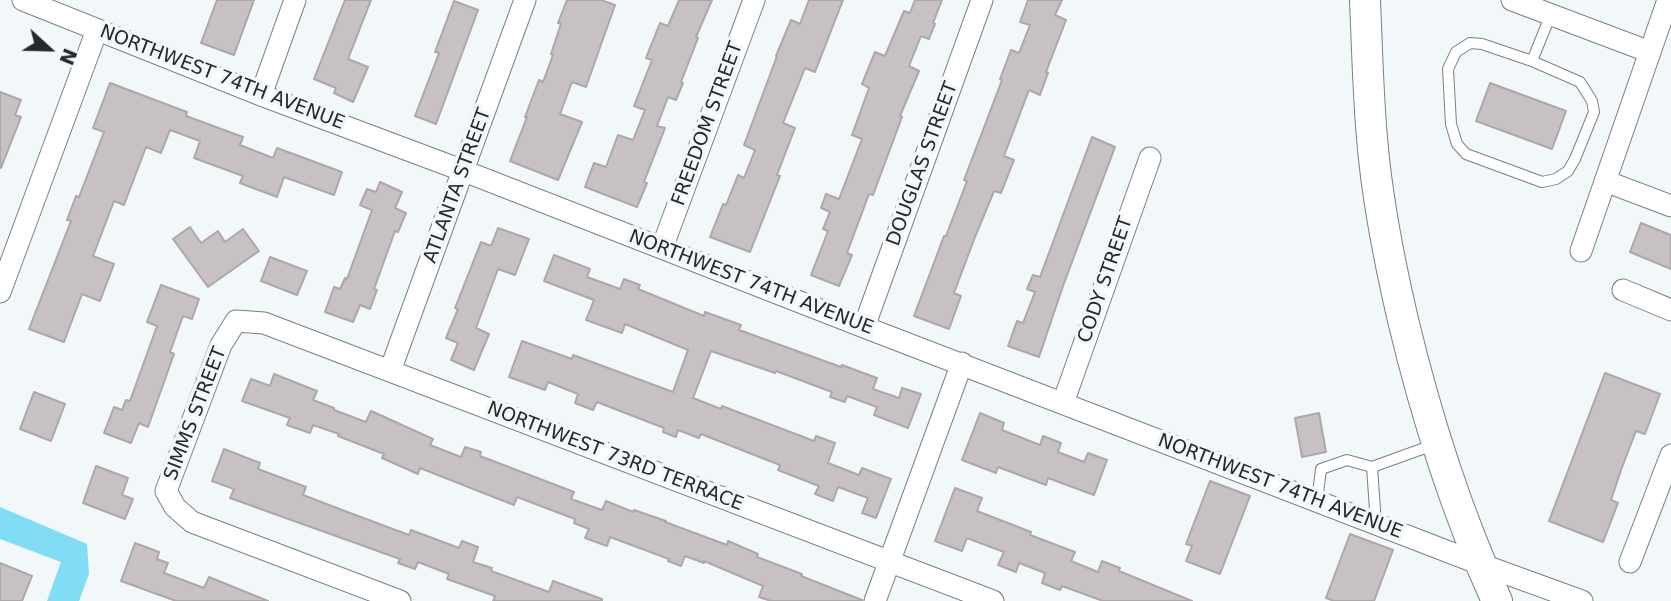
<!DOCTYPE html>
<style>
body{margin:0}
#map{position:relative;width:1671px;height:601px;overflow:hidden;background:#f2f8fa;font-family:"DejaVu Sans",sans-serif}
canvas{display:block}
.north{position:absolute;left:14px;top:14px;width:70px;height:70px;-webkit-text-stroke:5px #f2f8fa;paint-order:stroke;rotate:112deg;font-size:19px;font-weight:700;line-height:28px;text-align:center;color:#262829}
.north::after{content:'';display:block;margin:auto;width:24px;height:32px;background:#262829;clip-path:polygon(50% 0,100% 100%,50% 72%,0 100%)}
</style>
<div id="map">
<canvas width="1671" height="601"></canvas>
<div class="north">N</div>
</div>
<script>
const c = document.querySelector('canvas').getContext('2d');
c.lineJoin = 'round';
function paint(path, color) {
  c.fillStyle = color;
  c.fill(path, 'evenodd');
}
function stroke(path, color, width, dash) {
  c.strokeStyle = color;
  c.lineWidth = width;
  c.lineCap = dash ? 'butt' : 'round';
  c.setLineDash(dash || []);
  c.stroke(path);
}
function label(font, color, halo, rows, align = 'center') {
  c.font = font + ' "DejaVu Sans",sans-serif';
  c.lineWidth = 7;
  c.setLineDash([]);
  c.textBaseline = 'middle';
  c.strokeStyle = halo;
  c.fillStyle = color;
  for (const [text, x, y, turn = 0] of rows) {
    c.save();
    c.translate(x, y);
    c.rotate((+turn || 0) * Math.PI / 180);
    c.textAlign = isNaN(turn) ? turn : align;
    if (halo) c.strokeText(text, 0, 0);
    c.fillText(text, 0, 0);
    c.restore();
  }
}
const water = new Path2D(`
 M0,507L87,544L89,574L79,601H47L61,562L0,539Z`);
const building = new Path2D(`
 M217,0H254L234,55L201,43Z
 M345,0H371L348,59L368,67L353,102L334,93L336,88L314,79Z
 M567,0H601L615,5L586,87L572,82L560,114L582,122L558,180L510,161L527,117H525L539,80L543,82L553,55L551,54L561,24L558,23Z
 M679,0H712L696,37L698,38L681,82L683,83L676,100L668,97L657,126L665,128L644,182L647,183L637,207L585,187L594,163L606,167L618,135L633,140L645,110L634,106L652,60L646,58L660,23L668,26Z
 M809,0H843L815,72L805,68L783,123L795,128L777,175L780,176L750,252L710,237L723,204L726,205L738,175L744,178L755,150L744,145L777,56H776L791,20L800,24Z
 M915,0H942L933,23L935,24L929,39L921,36L909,66L919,71L900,116L902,117L873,195L869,194L847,253L852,255L839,286L811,275L828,231L823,229L830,212L821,208L826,194L839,199L862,139L852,135L869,88L862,84L875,52L885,56L904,11L910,13Z
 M1028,0H1062L1055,15L1066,20L1046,72L1048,73L1040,95L1029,90L1004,156L1014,160L1001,193L994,191L975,237L954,293L961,296L949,329L914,316L944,236H946L967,181L964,180L1002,80L1000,79L1011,50L1019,53L1030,25L1020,22Z
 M454,1L478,10L436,124L415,116L439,53L435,52Z
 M110,83L187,112L186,116L243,137L240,145L273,158L277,148L342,172L334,195L284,177L277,197L240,183L243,176L194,158L200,141L170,130L161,153L146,147L124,205L114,201L93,256L114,264L100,301L82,294L64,342L29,329L71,221L67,220L76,196L79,197L104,132L93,128Z
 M1490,83L1566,111L1552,149L1476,121Z
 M0,92L21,100L15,115L21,117L1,168H0Z
 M1092,137L1115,147L1063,286L1039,357L1008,346L1017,321L1023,323L1035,292L1027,289L1033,275L1040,277Z
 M380,182L402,192L395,208L406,213L398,232L395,231L374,289L377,290L370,309L360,305L353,322L325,312L334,287L340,289L345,278L347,279L372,210L360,205L367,189L376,192Z
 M1641,223L1671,235V269L1630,252Z
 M190,227L201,243L218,231L225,242L243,229L259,251L208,287L173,239Z
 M498,228L529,239L515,275L498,269L476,328L489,334L474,370L451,360L458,343L446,338L458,309L455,308L481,242L491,246Z
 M554,255L590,269L587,277L620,289L624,279L640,285L638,289L704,316L705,312L741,325L739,330L841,367L842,365L877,378L873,389L899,398L902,388L921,394L908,428L874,415L877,407L847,396L845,402L830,397L832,392L776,371L775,373L711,351L693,398L721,409L722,406L814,441L816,436L835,443L828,463L859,475L862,468L891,479L876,518L862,513L868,498L838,487L833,501L815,494L819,486L778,470L780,465L734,447L701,434L699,438L678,430L676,437L663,432L664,428L597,402L593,410L575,403L578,394L548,382L545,390L509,377L522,341L572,359L573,355L673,392L688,350L625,324L622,333L586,320L594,300L544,281Z
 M270,257L307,271L297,295L261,281Z
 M161,285L199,299L192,319L183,316L170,352L174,354L148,427L139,423L131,443L104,433L114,407L122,410L126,400L130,401L157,326L147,322Z
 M1605,373L1660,394L1645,434L1636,431L1621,470L1611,500L1618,503L1603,542L1549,521Z
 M274,374L317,391L313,400L334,408V410L366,422L371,411L433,439L430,445L461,457L465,447L481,452L480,456L574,492L571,499L602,510L606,501L633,512L634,510L666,521L665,522L727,545L728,541L758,554L757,557L802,574L801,576L862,600V601H771L759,597L763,586L704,561V563L685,556L681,566L668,561L669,559L610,537L607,546L585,538L589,529L574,523L575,519L517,497L514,505L420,468L418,474L382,458L384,454L338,436L339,434L313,425L310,433L287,425L290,418L242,401L251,379L270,386Z
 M34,392L65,404L51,441L20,429Z
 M980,413L1004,423L1002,430L1040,445L1043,436L1061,443L1058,452L1084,462L1088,453L1107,460L1094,495L1048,478L1046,485L998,467L996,473L962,460Z
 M1319,413L1326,452L1302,457L1295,418Z
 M224,449L260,463L258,469L306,487L303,495L350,513L409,535L411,530L459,548L462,541L478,547L473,562L492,568L491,571L549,592L553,581L602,599V601H493L495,596L447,579L449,574L418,562L415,569L398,563L400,559L230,498L234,489L212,481Z
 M96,466L128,478L122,495L133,499L125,519L83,503Z
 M1210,481L1250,496L1220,574L1186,561L1192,546L1186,544Z
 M955,488L982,498L977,511L1031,532L1030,535L1075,552L1071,561L1098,572L1102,561L1120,568L1119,571L1192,601H1103L1062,586L1060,590L1042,583L1045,573L1019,563L1016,572L998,565L1004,552L967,538L962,551L935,541Z
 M1350,534L1393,550L1374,601H1334L1326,598Z
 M135,543L159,552L157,559L168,563L164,573L204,588L209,577L268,601H176L121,581Z
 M0,563L32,576L22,601H0Z`);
const lane = new Path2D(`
 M1470,43L1482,44L1532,61L1580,82L1592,101L1594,112L1575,159L1568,171L1556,179L1542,182L1466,154L1457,144L1451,124L1448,69L1456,52Z
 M1532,61L1551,14
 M1372,467L1436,444
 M1317,501L1321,469L1347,460L1372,467L1376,524`);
const street = new Path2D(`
 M23,0L261,95L464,171L864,327L1480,564L1582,601
 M1512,0L1650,52
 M261,95L295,0
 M1605,181L1671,206
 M662,248L754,0
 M1581,251L1668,0
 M1623,290L1671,310
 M0,292L97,30
 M864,327L982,0
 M390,371L525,0
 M1063,403L1150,158
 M1630,562L1671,455
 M400,601L192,522L175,507L166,491L221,345L236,321L264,323L993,601
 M875,601L962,363`);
const secondary = new Path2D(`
 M1365,0C1367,46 1368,92 1372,138C1377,199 1389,260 1403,320C1426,416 1456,511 1497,601`);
const streetNames = [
 ["NORTHWEST 74TH AVENUE",222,78,21],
 ["FREEDOM STREET",708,124,-70],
 ["DOUGLAS STREET",923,164,-70],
 ["ATLANTA STREET",458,186,-70],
 ["CODY STREET",1106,280,-71],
 ["NORTHWEST 74TH AVENUE",751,283,21],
 ["SIMMS STREET",196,414,-69],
 ["NORTHWEST 73RD TERRACE",615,457,21],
 ["NORTHWEST 74TH AVENUE",1280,487,21]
];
paint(water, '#81dcf5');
paint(building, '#c7c1c3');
stroke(building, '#ada7a9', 2);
stroke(lane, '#7b8082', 12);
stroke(street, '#7b8082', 23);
stroke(secondary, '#7b8082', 32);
stroke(lane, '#fff', 10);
stroke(street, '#fff', 21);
stroke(secondary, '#fff', 30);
label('19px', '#262829', '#f2f8fa', streetNames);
</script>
